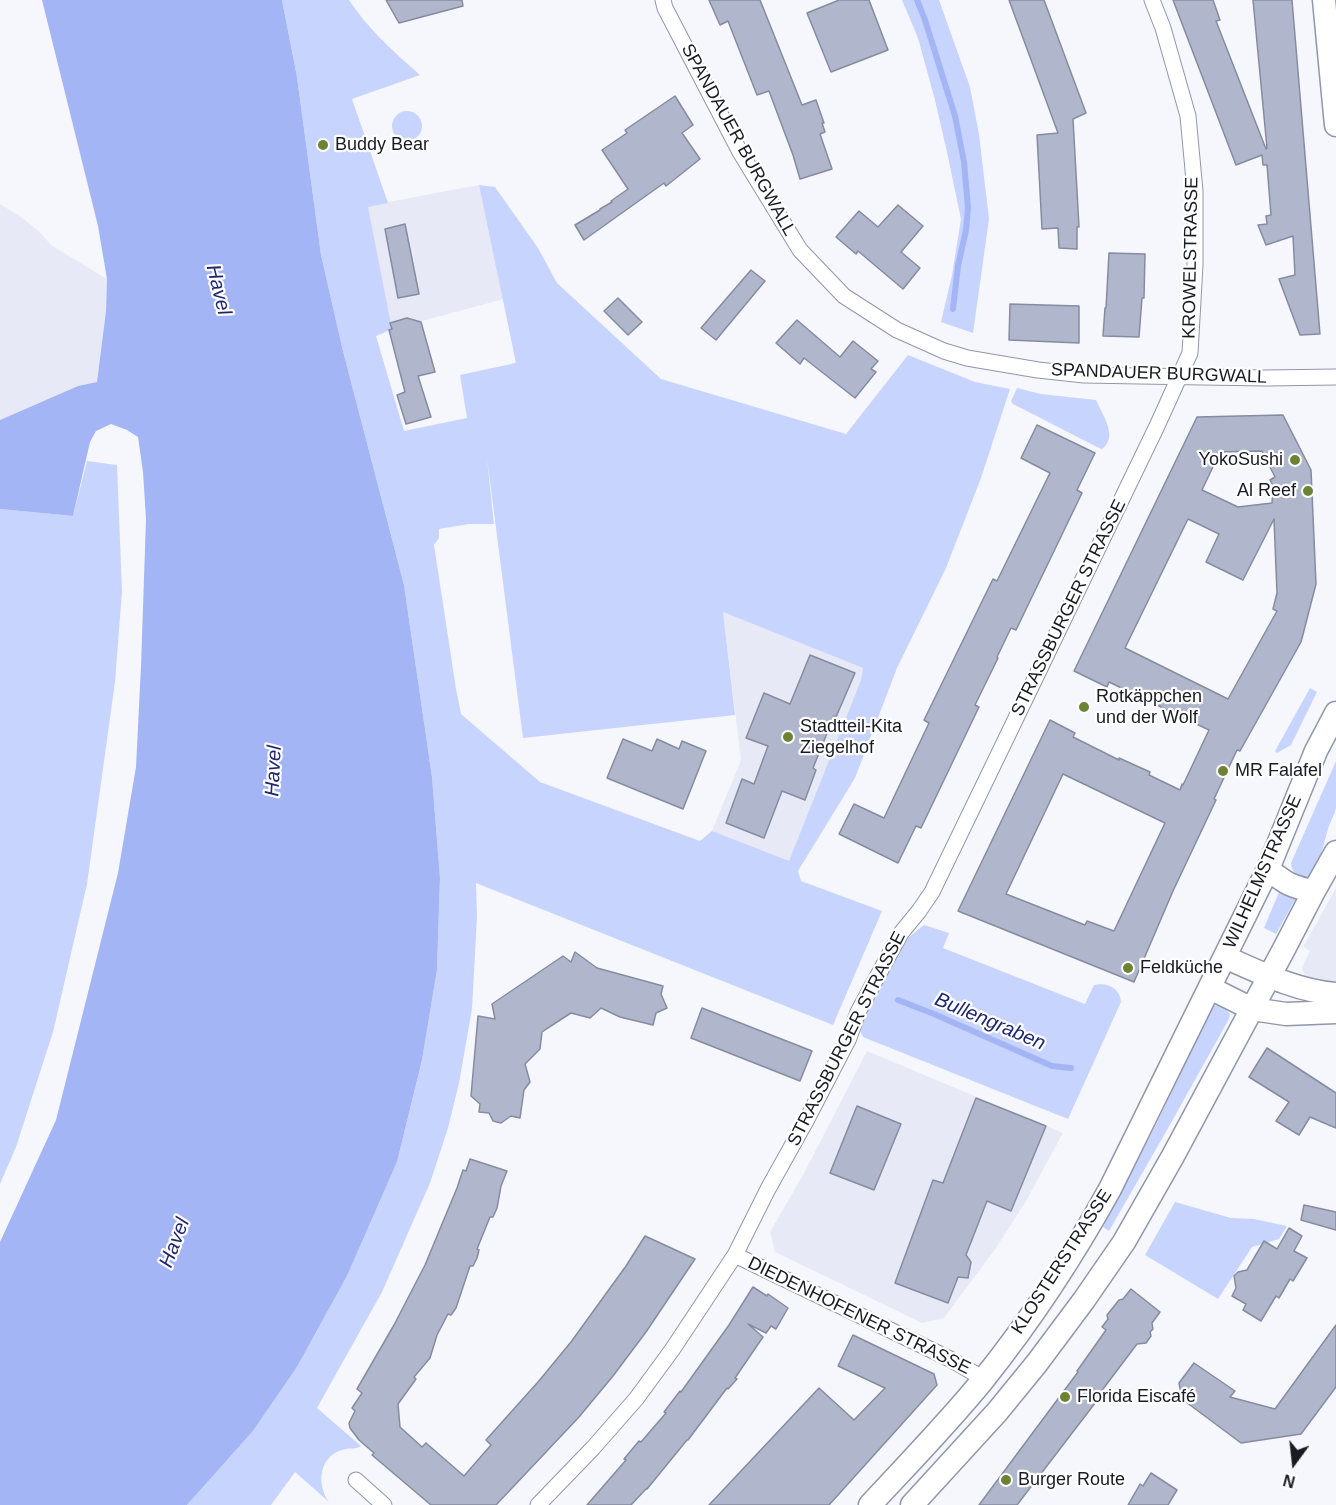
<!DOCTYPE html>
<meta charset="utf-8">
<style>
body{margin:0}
#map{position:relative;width:1336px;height:1505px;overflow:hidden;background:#f6f7fc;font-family:Helvetica,sans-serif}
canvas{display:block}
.north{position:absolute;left:1264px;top:1433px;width:60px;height:60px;-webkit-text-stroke:4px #fff;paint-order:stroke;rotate:195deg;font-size:16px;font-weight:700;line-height:24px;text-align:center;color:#191b23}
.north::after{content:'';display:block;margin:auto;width:21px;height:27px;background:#191b23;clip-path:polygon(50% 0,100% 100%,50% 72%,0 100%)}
</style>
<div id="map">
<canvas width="1336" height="1505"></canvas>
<div class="north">N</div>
</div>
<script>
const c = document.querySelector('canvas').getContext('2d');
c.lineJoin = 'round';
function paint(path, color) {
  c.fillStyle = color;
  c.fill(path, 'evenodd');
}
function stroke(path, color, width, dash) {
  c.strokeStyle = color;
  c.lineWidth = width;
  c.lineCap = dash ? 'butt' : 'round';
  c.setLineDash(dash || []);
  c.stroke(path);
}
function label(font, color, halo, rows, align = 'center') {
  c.font = font + ' Helvetica,sans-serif';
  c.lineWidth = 4.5;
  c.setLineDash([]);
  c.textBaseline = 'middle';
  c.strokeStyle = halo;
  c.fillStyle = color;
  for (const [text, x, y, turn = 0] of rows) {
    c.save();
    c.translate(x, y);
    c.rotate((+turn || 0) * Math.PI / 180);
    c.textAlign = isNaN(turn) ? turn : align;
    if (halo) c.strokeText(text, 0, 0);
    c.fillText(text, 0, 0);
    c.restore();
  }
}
const built = new Path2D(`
 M479,185L504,299L392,329L367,206Z
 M0,204L21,217L40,232L51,245L107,279L106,311L98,382L78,386L0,420Z
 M723,612L863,668L861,680L789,862L712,831L741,760Z
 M1336,888V985L1313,981L1306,976L1303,972L1302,967L1310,951L1303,947Z
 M867,1051L1063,1133L1025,1203L996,1248L944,1318L922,1323L775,1252L770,1232L803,1175Z`);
const green = new Path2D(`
 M282,0H349C368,29 394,52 420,75L352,99L388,203L368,207L392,329L376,336L404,431L467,418L460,375L516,363L479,185L495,187L538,248L557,283L661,379L846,434L908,355L975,382L1010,389L981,478L946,568L897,668L855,778L798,871L801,881L882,911L833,1025L476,883L477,916L472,1009L459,1083L448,1128L430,1183L382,1292L317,1408L361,1446C355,1450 349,1447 342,1450C319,1457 316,1484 329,1502L295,1472L271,1505H187L253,1431L297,1367L347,1276L397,1162L422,1060L437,970L440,878L432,777L404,585L343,351L321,255L297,77ZM487,458L523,738L735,715L723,612L863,668L861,680L789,861L712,831L700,841L540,782L461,714L456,689L434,545L439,538V529L469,524H494Z
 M902,0H939L970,87L979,134L989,219L973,333L941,322L952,275L961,219L947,152L935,100L918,38Z
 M392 126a15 15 0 1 1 30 0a15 15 0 1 1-30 0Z
 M1017,388L1041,394L1096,400C1102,414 1119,437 1102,449L1097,447L1013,404L1011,401Z
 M87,461L117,465L122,591L115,682L87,884L53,1032L16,1147L0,1184V509L73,516Z
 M1310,688L1317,692L1291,745L1277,753L1275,751Z
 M1336,761C1336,776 1336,793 1336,808C1335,814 1331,820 1329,826C1323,843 1322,864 1307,877C1297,876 1292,873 1291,863Z
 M1280,890L1296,898L1276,934L1264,928Z
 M924,925L949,933L943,948L1085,1004L1094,985C1107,982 1120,988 1121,1002L1068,1119L863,1037L860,1031L864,1015L903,942Z
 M1216,1005L1226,1010L1230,1014L1229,1019L1167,1130L1109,1231L1103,1227L1156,1125L1212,1007Z
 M1175,1202L1231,1218L1254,1219L1287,1226L1279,1239L1252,1247L1218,1299L1145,1255Z`);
const water = new Path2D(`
 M42,0H282L297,77L321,255L343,351L404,585L432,777L440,878L437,970L422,1060L397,1162L347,1276L297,1367L253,1431L187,1505H0V1242L56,1120L118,873L136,767L141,666L146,519L143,472L138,437L127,430L111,424L96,431L90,442L73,516L0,509V420L78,386L97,382L106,311L107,279L98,226Z`);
const stream = new Path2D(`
 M917,0L925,20L955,116L964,162L968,208L966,230L958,266L953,309
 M898,1000L934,1014L1052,1066L1071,1068`);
const building = new Path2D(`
 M386,0H462L463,6L399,23Z
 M709,0H760L802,105L816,100L824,123H822L825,132L820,134L832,169L800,179L793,155L769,91L757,95L728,21L720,25Z
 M839,0H869L888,50L831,72L807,13Z
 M1009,0H1044L1086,113L1073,119L1079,227H1077V249L1059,248L1058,228L1042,229L1037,135L1058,133Z
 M1173,0H1213L1220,20L1216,21L1266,149L1267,148L1253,0H1292L1320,334L1300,335L1279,279L1295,275L1293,236L1266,245L1258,225L1267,224L1266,216L1271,215L1267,165H1263L1262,155L1236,165Z
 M675,96L693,125L682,133L700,159L666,186L664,183L584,240L575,225L600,210V209L612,202L611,201L628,189L602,150L627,133L625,130Z
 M898,205L923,226L901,252L920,268L903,289L858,251L856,254L836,237L859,211L878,227Z
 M405,224L419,294L398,298L385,229Z
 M1109,253L1145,254L1144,298H1142L1139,337L1103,336L1105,308H1106Z
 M751,270L765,281L716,340L701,328Z
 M618,298L642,322L628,335L604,311Z
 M1010,304L1079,306V343L1009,340Z
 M407,318L421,322L435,372L418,376L431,417L406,424L397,395L405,392L389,330L392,329L390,323Z
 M797,320L840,357L853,341L878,361L871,369L876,372L855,398L804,358L800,364L776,343Z
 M1283,415L1311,470L1316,584L1301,642L1240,751L1237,750L1214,799L1216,800L1173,891L1134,982L958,911L1050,720L1075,733L1073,737L1119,760V758L1150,772L1149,775L1180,790L1182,784L1183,785L1209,730L1109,682L1107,687L1074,671L1197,417ZM1262,451L1275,477L1270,480L1273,486L1272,503L1238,507L1202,490L1220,452ZM1188,519L1219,534L1206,562L1243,580L1274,519L1277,593L1273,609L1277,611L1228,699L1125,648ZM1063,774L1165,823L1114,931L1087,921L1085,925L1006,894Z
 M1037,425L1095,453L1077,490L1082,493L1016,630L1011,628L997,657L998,658L975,705L979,707L921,828L916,826L898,863L839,834L854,804L884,818L929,723L924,720L993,579L997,581L1050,473L1021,458Z
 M810,655L855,673L836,717L834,716L813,768L816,770L805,800L782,791L764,838L726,823L742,779L754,784L768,746L746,738L764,693L790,704Z
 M623,739L652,751L657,739L679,749L682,741L706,751L683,809L607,778Z
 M575,952L597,968L663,986L661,994L667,1008L656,1013L653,1025L620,1017L601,1008L590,1018L571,1013L557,1022L542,1032L540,1049L525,1064L530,1082L524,1090L520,1118L511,1116L501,1123L493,1121L489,1113L479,1112L480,1104L471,1096L478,1016L495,1019L492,1004L563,956L571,962Z
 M702,1008L812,1051L800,1081L691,1038Z
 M1267,1048L1336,1093V1128L1310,1117L1299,1135L1276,1121L1289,1102L1249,1077Z
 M976,1098L1046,1126L1011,1211L987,1201L966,1255L971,1262L968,1278L958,1277L948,1303L895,1283L933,1180L943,1183Z
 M857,1106L901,1124L874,1190L830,1173Z
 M470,1159L507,1171L501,1186L497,1208L493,1217H490L477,1249L479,1250L477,1258L473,1266H470L456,1308L451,1315L448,1314L437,1335L430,1358L414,1377L416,1379L398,1404L400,1427L422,1447L426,1443L464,1476L491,1445L486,1440L538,1382L571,1342L626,1266L645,1236L695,1259L646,1332L613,1376L579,1417L496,1505H431L372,1455L374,1453L359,1440L350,1428L349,1423L355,1411L352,1408L362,1393L357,1389L394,1325L425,1265L457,1188L463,1170L466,1171Z
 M1304,1205L1336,1212V1230L1301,1220Z
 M1289,1228L1302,1236L1294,1251L1307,1258L1293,1281L1290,1279L1279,1298L1276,1296L1261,1321L1243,1310L1246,1304L1232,1296L1236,1288L1234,1276L1238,1272L1247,1270L1264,1241L1277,1249Z
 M753,1287L767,1296L768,1294L788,1308L776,1329L771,1326L766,1333L748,1324L763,1337L735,1378L737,1379L728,1389L727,1388L688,1440H687L647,1489H646L631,1505H587L626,1460L624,1459L639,1441L641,1442L666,1413L664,1412L680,1391L681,1392L729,1325Z
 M1131,1289L1160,1312L1152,1323L1153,1329L1150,1332L1151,1336L1146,1343L1137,1344L1100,1393L1102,1394L1017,1505H979L1078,1372L1077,1371L1106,1330L1102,1327L1108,1319L1107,1315L1119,1300L1123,1299Z
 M1336,1325V1387L1301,1434L1241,1443L1182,1399L1179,1383L1194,1363L1235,1391L1230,1397L1275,1409Z
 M853,1335L934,1374L937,1385L829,1505H709L819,1388L854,1420L885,1388L838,1366Z
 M1151,1473L1177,1490L1168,1505H1128L1140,1484L1143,1486Z`);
const street = new Path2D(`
 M663,0L665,8L740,152L800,250L844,296L897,330L944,351L967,358L1038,370L1084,375L1140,376L1266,378L1336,377
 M735,1255L950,1359L984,1379
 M356,1480L384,1505
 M538,1505L593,1448L636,1399L672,1350L735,1255L768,1189L807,1119L849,1038L858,1012L901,933L919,911L932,892L1157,426L1190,353L1195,265V191L1188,116L1163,28L1152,0`);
const secondary = new Path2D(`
 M1324,0L1336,125
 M1268,869C1285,883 1291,887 1314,891
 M1225,957C1261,973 1297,991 1336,994
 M1210,988L1252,1009L1286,1014L1336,1012
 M870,1505C908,1464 948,1423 983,1380C1031,1320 1073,1256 1110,1189L1268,869L1316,751L1336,713
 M912,1505L997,1412L1037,1363L1084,1300L1124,1242L1173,1156L1284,949L1314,891L1336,852`);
const markers = [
 [323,145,6,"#6d8233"],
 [1295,460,6,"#6d8233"],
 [1308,491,6,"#6d8233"],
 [1084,707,6,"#6d8233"],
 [788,737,6,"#6d8233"],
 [1223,771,6,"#6d8233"],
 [1128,968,6,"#6d8233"],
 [1065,1397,6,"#6d8233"],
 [1006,1480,6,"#6d8233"]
];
const streetNames = [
 ["SPANDAUER BURGWALL",738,140,61],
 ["KROWELSTRASSE",1191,258,-89],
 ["SPANDAUER BURGWALL",1159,374,2],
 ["STRASSBURGER STRASSE",1069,608,-64],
 ["WILHELMSTRASSE",1263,872,-66],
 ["STRASSBURGER STRASSE",847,1039,-63],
 ["KLOSTERSTRASSE",1062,1262,-57],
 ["DIEDENHOFENER STRASSE",859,1316,26]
];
const poiNames = [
 ["Buddy Bear",335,145],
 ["YokoSushi",1283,460,"right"],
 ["Al Reef",1296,491,"right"],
 ["Rotkäppchen",1096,697],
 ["und der Wolf",1096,718],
 ["Stadtteil-Kita",800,727],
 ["Ziegelhof",800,748],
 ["MR Falafel",1235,771],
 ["Feldküche",1140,968],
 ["Florida Eiscafé",1077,1397],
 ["Burger Route",1018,1480]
];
const waterNames = [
 ["Havel",218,290,76],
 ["Havel",274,771,-87],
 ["Bullengraben",990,1022,23],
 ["Havel",175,1243,-69]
];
paint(built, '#e7eaf6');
paint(green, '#c7d4fe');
paint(water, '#a4b5f5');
stroke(stream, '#a4b5f5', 6);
paint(building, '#b0b7cc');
stroke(building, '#868ca0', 1.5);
stroke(street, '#9097ab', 17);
stroke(secondary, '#9097ab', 25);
stroke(street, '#fff', 15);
stroke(secondary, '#fff', 22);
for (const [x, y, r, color] of markers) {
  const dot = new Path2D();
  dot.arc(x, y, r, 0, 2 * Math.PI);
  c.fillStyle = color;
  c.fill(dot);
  stroke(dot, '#fff', 2);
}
label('18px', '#191b23', '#fff', streetNames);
label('18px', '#191b23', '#fff', poiNames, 'left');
label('italic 20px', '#1f276f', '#fff', waterNames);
</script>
